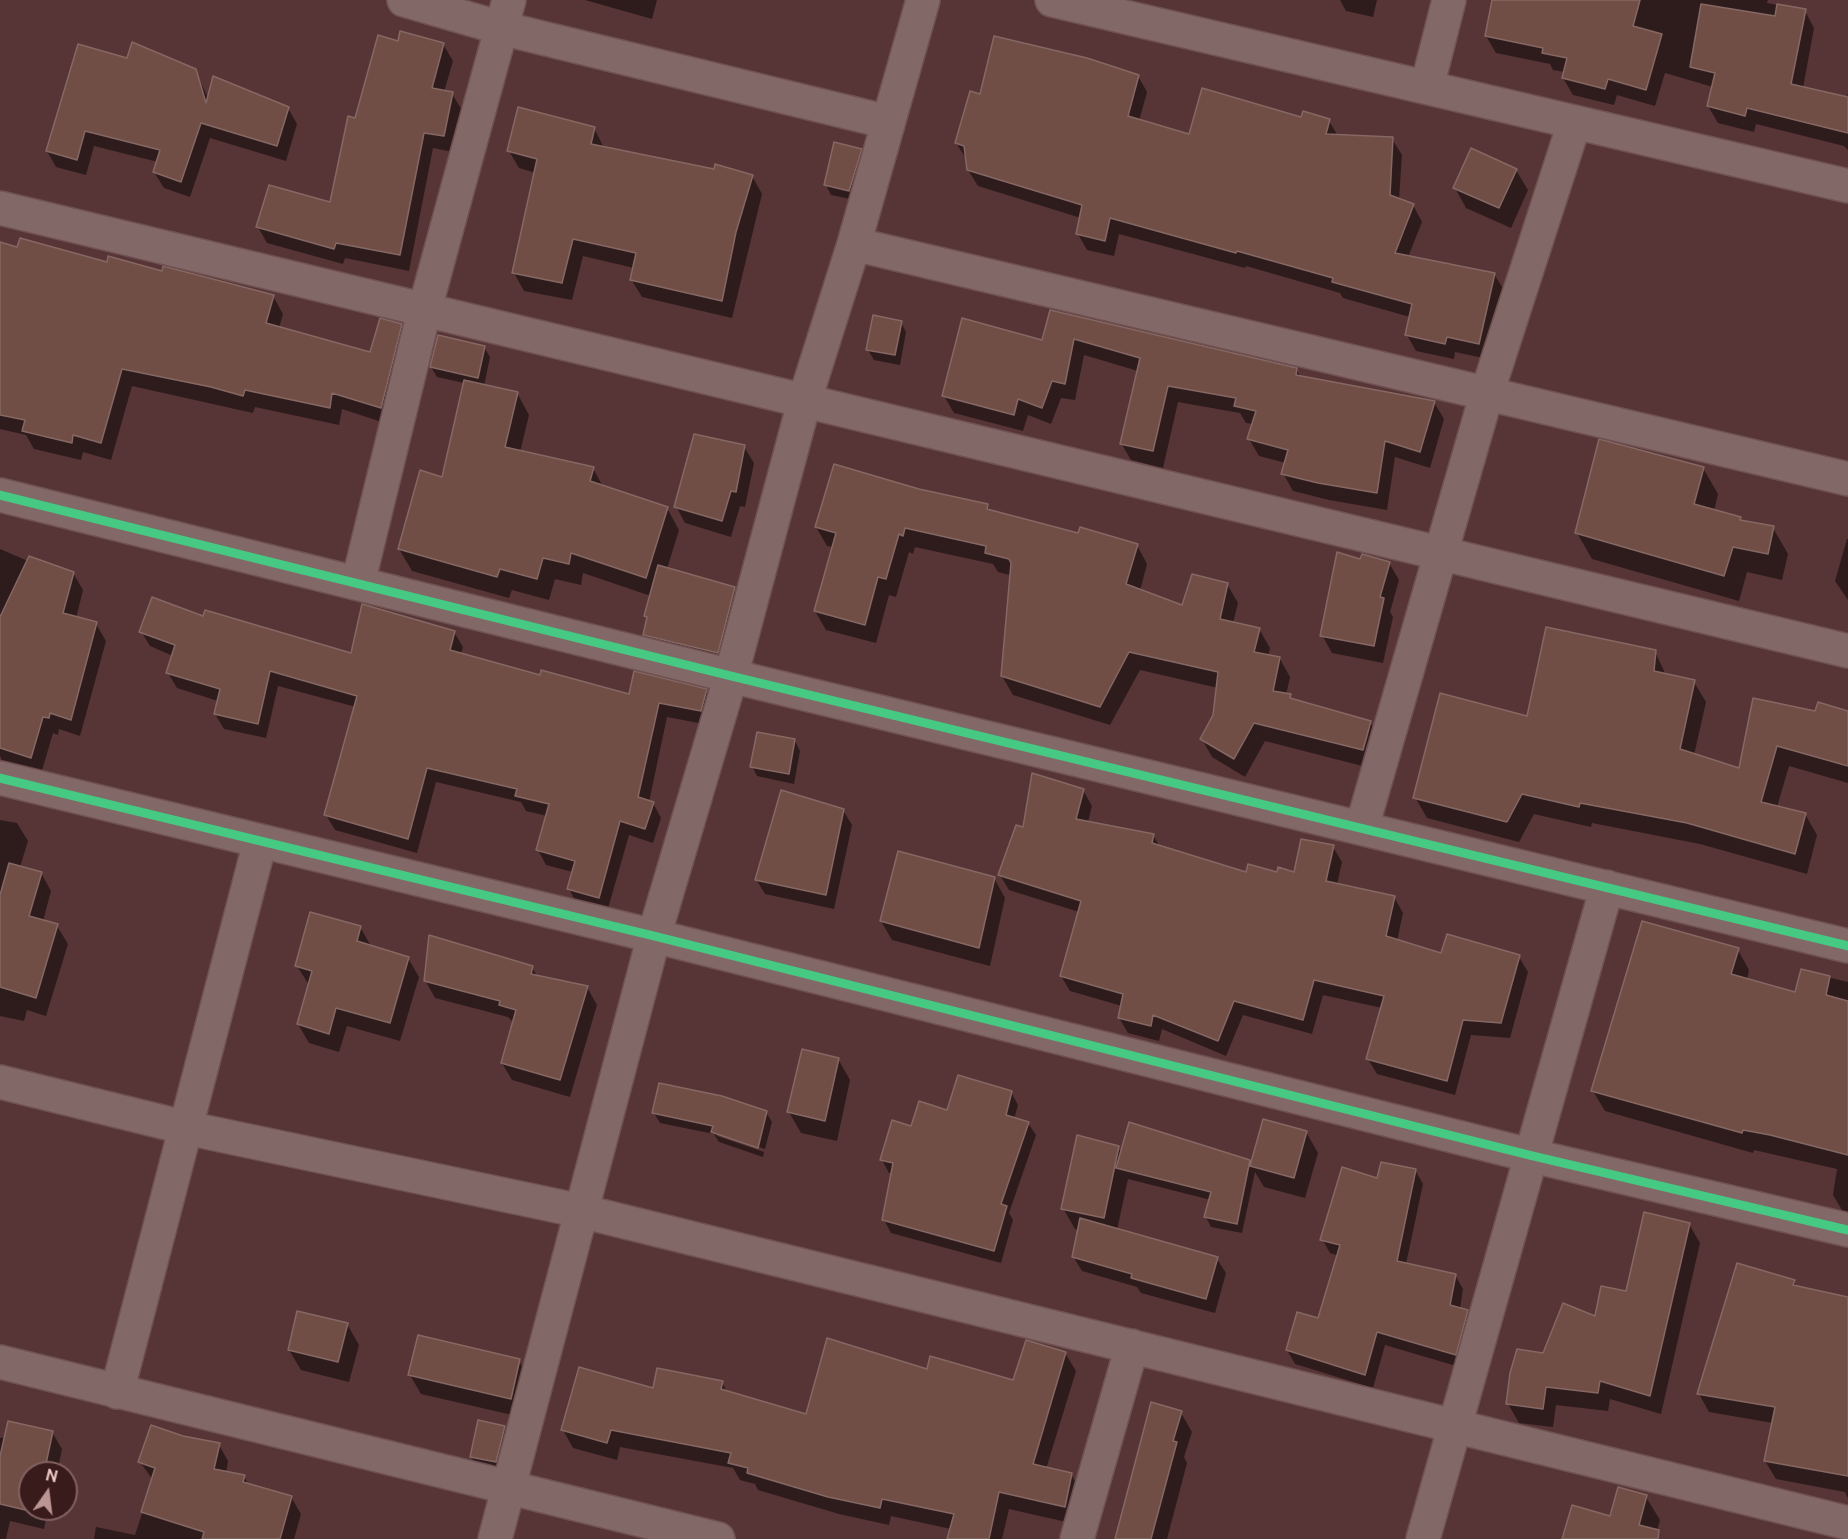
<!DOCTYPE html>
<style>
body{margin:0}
#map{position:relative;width:1848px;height:1539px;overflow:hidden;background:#573435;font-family:Ubuntu,sans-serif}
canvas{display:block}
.north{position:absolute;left:18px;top:1461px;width:60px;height:60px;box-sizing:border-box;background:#381b1a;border:2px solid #82615f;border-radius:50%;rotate:14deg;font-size:16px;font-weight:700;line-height:24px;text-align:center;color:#f1c9c7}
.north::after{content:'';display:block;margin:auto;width:21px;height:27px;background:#bb9594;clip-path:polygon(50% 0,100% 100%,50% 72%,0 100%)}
</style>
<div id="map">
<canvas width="1848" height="1539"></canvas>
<div class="north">N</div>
</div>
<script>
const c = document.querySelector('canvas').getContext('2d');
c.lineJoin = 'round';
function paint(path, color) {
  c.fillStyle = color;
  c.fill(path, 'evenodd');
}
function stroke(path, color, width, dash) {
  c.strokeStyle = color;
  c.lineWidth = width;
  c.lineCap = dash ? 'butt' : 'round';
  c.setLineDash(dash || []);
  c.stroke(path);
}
const shadow = new Path2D(`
 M585,0H657L652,19Z
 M1340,0H1377L1373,17L1346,11Z
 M1494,0H1768L1767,3L1805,11L1814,28L1803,88L1847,98L1848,93V150L1844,146L1756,124L1754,132L1718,123L1708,106L1713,87L1665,73L1655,106L1617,95L1614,105L1573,95L1563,78L1565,72L1553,70L1550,64L1496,53L1486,36Z
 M399,43L443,44L453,61L444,92L452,94L462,110L453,152L433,148L409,271L345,258L343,264L267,243L258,227L331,204L356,120Z
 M128,60L195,70L209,100L288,108L297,124L286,161L210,138L190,197L164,188L154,172L158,162L94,146L86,175L56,167L47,151Z
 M1138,76L1147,92L1139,121L1190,136L1302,118L1329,121L1338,136L1392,139L1402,155L1399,200L1413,205L1422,222L1408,257L1494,274L1504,290L1488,359L1455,352L1454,359L1416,351L1407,335L1410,317L1343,298L1340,293L1246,266L1245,268L1119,234L1114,256L1087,250L1078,234L1081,218L978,186L968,170L967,160L956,143L981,95Z
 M594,128L604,148L752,176L762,194L732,318L642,297L631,279L634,268L583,256L572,300L524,291L514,273L536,173L519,168L509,151Z
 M861,150L866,160L855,200L831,195L826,185Z
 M1516,170L1528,190L1511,228L1466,208L1455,188Z
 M0,243L163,273L273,296L283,314L279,328L372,353L401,325L411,343L391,425L342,409L339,425L255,407L253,413L132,386L111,460L83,452L81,460L34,449L26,435L0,429Z
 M1051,311L1296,369L1301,378L1434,402L1444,419L1430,468L1395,457L1387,510L1329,500L1293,491L1283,473L1286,463L1259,456L1249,439L1253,424L1246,423L1240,413L1178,402L1163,468L1131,460L1121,443L1138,371L1084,355L1075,400L1061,398L1051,424L1028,415L1023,431L954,413L944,396L1043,342Z
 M901,322L906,332L900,365L874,360L868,350Z
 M484,347L490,357L484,386L517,393L529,415L520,452L593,468L603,487L667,508L679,530L667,569L734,589L740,598L723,662L650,644L644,635L651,596L583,573L581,585L555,579L549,600L512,590L509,598L412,571L399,549L443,478L464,383L437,377L431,367Z
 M744,447L754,463L745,507L740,506L731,537L685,523L676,506Z
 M1703,468L1718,494L1714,511L1740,518L1742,522L1773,528L1788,554L1782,580L1747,572L1739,601L1592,559L1577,533Z
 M918,490L987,505L991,512L1079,535L1137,545L1147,564L1140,591L1183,607L1227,584L1238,603L1233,623L1259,629L1270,648L1268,656L1280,659L1290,677L1286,695L1292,701L1370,722L1381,741L1374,769L1265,741L1245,777L1212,757L1202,739L1215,715L1218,688L1140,670L1110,725L1013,695L1002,676L1010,575L998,572L993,564L915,547L913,554L909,552L896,597L889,595L876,643L826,630L815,611L833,547L827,546L816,527Z
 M1847,539H1848V600L1835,581Z
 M0,549L28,561L73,573L83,590L76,618L96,624L106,641L80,736L59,729L58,735L53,733L41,774L3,762L0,756Z
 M1362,560L1389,563L1399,580L1390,612L1393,617L1383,663L1332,653L1322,635Z
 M204,618L352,655L454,632L463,647L461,654L541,677L630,696L706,691L715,706L709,725L667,717L649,802L653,803L661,818L653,843L629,835L607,912L577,904L569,889L573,872L546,865L538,850L547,816L526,811L521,802L436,782L417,853L335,830L326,815L356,707L278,686L266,738L224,729L215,714L218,701L177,688L168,673L173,656L150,646L141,631Z
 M1655,652L1666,675L1694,682L1706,702L1694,755L1740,770L1816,713L1848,712V783L1789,766L1777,807L1805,814L1817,835L1807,874L1700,844L1592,823L1591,827L1534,814L1519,842L1427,818L1415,797L1528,717Z
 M795,741L800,751L794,784L757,776L752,766Z
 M1083,790L1092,806L1088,822L1153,835L1160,847L1247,874H1295L1333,847L1342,862L1337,885L1394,897L1403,913L1397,941L1442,954L1519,957L1528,972L1510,1038L1471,1035L1455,1095L1377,1074L1368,1059L1382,1008L1323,995L1312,1034L1243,1015L1226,1056L1162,1029L1159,1041L1128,1033L1119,1018L1122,1006L1070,991L1061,976L1079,912L1009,890L1000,875L1024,829Z
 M843,810L852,825L834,909L765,894L756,879Z
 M0,820L17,823L28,841L20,867L41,873L51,891L43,921L57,926L68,944L46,1016L27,1010L24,1021L0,1016Z
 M994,878L1005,898L990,966L892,940L881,921Z
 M360,927L371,946L408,958L419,977L400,1041L347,1026L339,1052L309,1043L298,1024L309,985L297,966Z
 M1738,950L1749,970L1747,980L1796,994L1802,971L1848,982V1216L1845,1215L1833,1195L1837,1169L1754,1150L1753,1153L1605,1111L1593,1091Z
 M532,968L538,977L587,987L597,1005L570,1097L512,1080L502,1063L514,1023L508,1017L435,998L425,980Z
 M838,1059L850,1080L837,1141L801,1133L789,1112Z
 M1011,1092L1018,1105L1014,1119L1028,1123L1036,1135L1009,1213L1013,1220L1001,1263L891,1233L884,1220L893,1173H889L882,1160L912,1128L948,1112Z
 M766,1112L772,1122L765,1149L717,1132V1136L764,1152L763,1157L719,1142L714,1134L660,1123L654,1113Z
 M1306,1132L1318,1153L1305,1198L1264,1187L1255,1172L1242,1233L1211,1227L1206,1217L1211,1200L1128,1179L1117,1230L1217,1259L1226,1273L1215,1313L1141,1293L1137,1287L1082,1271L1073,1256L1079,1230L1075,1229L1063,1208L1118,1148L1122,1154L1249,1161L1252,1165Z
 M1415,1170L1423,1184L1406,1264L1455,1275L1463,1289L1460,1309L1467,1311L1475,1325L1463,1368L1385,1345L1373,1388L1295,1364L1287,1350L1319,1320L1339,1256L1330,1253L1322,1239L1378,1180Z
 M1689,1224L1700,1243L1661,1414L1610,1399L1608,1411L1556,1405L1553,1427L1519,1423L1508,1404L1544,1354L1627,1293Z
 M1794,1281L1797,1287L1848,1299V1498L1845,1492L1776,1479L1765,1461L1773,1423L1709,1412L1699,1394Z
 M347,1324L359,1345L349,1382L301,1370L289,1350Z
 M1065,1353L1076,1371L1046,1469L1071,1474L1081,1492L1075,1524L1009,1509L1002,1539H948L951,1529L891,1516L889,1525L839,1514L758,1490L755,1484L740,1480L733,1468L620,1447L617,1460L573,1448L563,1430L654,1390L722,1382L727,1392L807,1416L928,1371L1014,1382Z
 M519,1361L530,1380L521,1417L421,1394L410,1375Z
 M1181,1413L1192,1432L1184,1457L1187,1463L1167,1539H1117Z
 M505,1427L516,1447L507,1482L483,1477L471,1457Z
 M52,1432L62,1449L57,1473H30V1509H48L44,1529L10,1521L6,1539H0V1438Z
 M183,1437L219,1445L228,1461L226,1473L244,1476L249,1486L291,1497L301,1514L294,1539H94L96,1527L135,1535L153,1480L140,1462Z
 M1646,1497L1660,1520L1655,1539H1564L1611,1518Z`);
const building = new Path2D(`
 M1492,0H1640L1633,26L1662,34L1646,90L1608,79L1605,89L1562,78L1567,58L1542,53L1543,48L1485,36Z
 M1701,4L1775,16L1777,4L1806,9L1791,84L1848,97V133L1747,108L1745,116L1707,106L1715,73L1690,67Z
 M400,31L444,43L432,88L453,92L444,136L424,133L400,255L336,243L334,249L256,227L269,185L330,202L348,116L355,118L378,35L398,41Z
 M994,36L1087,58L1139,75L1128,116L1189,134L1202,88L1301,117L1303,111L1330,119L1326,134L1393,137L1390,195L1414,204L1395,253L1495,273L1479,344L1447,337L1445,344L1405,335L1412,304L1332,282L1333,278L1237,251L1236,253L1110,218L1105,241L1076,234L1082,205L967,170L964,146L955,143L970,91L980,94Z
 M132,42L196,69L206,103L213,76L289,107L277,146L201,123L181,182L153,172L160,150L85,131L77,160L46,151L78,44L127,58Z
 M518,107L595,127L591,144L714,169L715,164L753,175L736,232L722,301L630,280L636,253L573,239L562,283L512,273L537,159L507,151Z
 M834,142L862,149L849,191L824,185Z
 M1471,148L1517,169L1499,208L1453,188Z
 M20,238L107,262L108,256L162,271L163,266L274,295L266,323L370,352L380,318L402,324L381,408L332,393L330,408L245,390L243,396L211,387L122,369L101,443L73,435L72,443L22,431L25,420L0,415V242L17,247Z
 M1050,310L1297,368L1296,375L1435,401L1420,452L1385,441L1377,493L1318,483L1281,474L1288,450L1247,439L1256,411L1234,406L1236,398L1168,386L1153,451L1120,444L1140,358L1074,339L1065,384L1052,381L1042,408L1018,399L1014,415L942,396L962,318L1042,340Z
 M873,315L902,321L895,355L866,350Z
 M438,335L485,346L478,378L430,367Z
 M464,380L518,392L505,447L594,467L590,481L668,507L646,578L571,553L569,564L543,558L537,579L500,569L497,577L398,549L420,470L442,477Z
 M694,434L745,445L736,492L731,491L722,521L674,507Z
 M1599,439L1704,467L1694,504L1741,517L1740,520L1774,526L1768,554L1733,547L1724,576L1575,533Z
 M834,464L919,489L988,504L987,509L1078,533L1080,527L1138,544L1126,584L1182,605L1192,574L1228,583L1220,619L1260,628L1254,652L1280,657L1273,691L1291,694L1290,698L1371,721L1363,750L1254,723L1234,759L1200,739L1213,715L1218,672L1129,652L1100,707L1001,676L1011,563L1009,559L985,553L986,546L905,528L903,536L899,534L886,579L878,577L865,625L814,611L836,533L815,527Z
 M1337,552L1360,559L1362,554L1390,562L1380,597L1384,598L1374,646L1320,636Z
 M29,556L74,572L63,613L97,622L71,720L50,713L49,718L43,717L31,758L0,748V617Z
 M658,565L735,587L718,653L643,635L647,617L644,616Z
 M152,597L203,616L205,610L351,653L362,604L455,631L450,650L540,675L541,670L629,694L634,671L707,689L701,711L659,703L638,797L654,802L645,829L620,821L599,898L567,889L575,861L536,850L549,804L515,796L517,789L427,768L408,839L324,815L357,696L270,671L258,724L214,714L220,689L166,673L175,645L139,632Z
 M1546,627L1656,650L1654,671L1695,680L1680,749L1739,768L1753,698L1815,711L1818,702L1848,711V766L1777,746L1761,802L1806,813L1795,854L1687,823L1580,803L1579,807L1522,794L1507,822L1413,798L1440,693L1527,716Z
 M757,732L795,739L789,774L750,767Z
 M1032,773L1084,789L1076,819L1154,834L1152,843L1246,872L1248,864L1277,872L1278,867L1294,872L1301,839L1334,845L1326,881L1395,896L1386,936L1441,953L1447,934L1520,955L1501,1023L1463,1020L1447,1081L1366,1059L1384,996L1314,980L1303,1020L1234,1001L1218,1041L1153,1015L1151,1026L1118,1018L1123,994L1060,976L1081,901L998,875L1016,825L1023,827Z
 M781,790L844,809L826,895L755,880Z
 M898,851L995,877L979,948L880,921Z
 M9,863L42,872L29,916L58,924L36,998L0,987V895Z
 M310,912L361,926L357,941L409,957L390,1023L336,1008L329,1034L297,1024L312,971L295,966Z
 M1642,921L1739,948L1731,974L1795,992L1801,969L1830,976L1826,995L1848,1001V1155L1770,1135L1743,1130L1742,1133L1591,1091Z
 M429,935L533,966L531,974L588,986L560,1080L501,1063L516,1010L499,1005L500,1001L424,981Z
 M802,1049L839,1058L825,1121L787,1112Z
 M958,1075L1012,1091L1006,1115L1029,1122L1001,1204L1007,1206L994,1251L882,1220L893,1163L880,1160L892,1120L911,1126L919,1101L947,1110Z
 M659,1083L722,1096L767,1111L758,1148L711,1132L713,1126L652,1113Z
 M1263,1119L1307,1131L1294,1178L1250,1166Z
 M1129,1122L1250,1160L1237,1224L1204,1217L1211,1192L1116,1168Z
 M1077,1135L1119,1146L1104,1218L1061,1209Z
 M1381,1162L1416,1169L1397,1261L1456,1274L1450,1305L1468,1310L1456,1355L1377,1332L1365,1375L1286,1350L1297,1312L1318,1318L1340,1245L1320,1240L1342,1167L1377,1178Z
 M1644,1212L1690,1223L1650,1396L1600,1381L1598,1393L1546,1387L1543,1409L1506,1404L1510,1373L1517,1349L1543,1353L1563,1303L1595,1316L1601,1286L1626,1291Z
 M1080,1218L1218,1257L1206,1299L1131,1278L1132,1274L1072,1257Z
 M1737,1263L1795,1280L1793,1285L1848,1297V1476L1764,1461L1775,1407L1697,1394Z
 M297,1311L348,1323L338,1362L288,1350Z
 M418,1335L520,1359L511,1399L408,1375Z
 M827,1338L927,1369L930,1356L1013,1380L1026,1340L1066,1352L1033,1464L1072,1473L1065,1507L999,1492L989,1539H947L954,1514L882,1499L880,1508L828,1497L747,1473L748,1468L728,1463L731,1453L611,1430L607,1443L561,1430L579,1367L653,1388L657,1368L723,1381L721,1389L806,1414Z
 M1151,1402L1182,1411L1173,1441L1177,1442L1151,1539H1115Z
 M478,1420L505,1426L496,1462L470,1457Z
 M8,1421L53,1431L44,1473H30V1509H35L34,1512L0,1504V1456Z
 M151,1425L183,1436L220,1443L214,1469L245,1475L243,1482L292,1496L280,1539H202L204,1532L141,1512L155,1468L138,1462Z
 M1618,1487L1647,1495L1639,1525L1659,1530L1658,1539H1562L1572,1505L1610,1516Z`);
const minor = new Path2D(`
 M404,0L501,28L888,122
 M1052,0L1848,186
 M1427,87L1449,0
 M0,208L1848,651
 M854,244L1848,479
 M0,495L731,676L1848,946
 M358,583L424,312L509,0
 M0,778L654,936L1533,1156L1848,1230
 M1362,827L1487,393L1574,124
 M0,1082L187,1128L581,1211L1848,1523
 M0,1362L718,1539
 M117,1392L260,842
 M495,1539L654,936L731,676L805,399L854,244L923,0
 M1077,1539L1132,1346
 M1423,1539L1607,887`);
const cycleway = new Path2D(`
 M0,495L731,676L1848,946
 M0,778L654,936L1533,1156L1848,1230`);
paint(shadow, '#0007');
paint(building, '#714e45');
stroke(building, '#856864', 1.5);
stroke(minor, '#705152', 36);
stroke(minor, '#826867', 33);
stroke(cycleway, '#46c982', 9);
</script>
